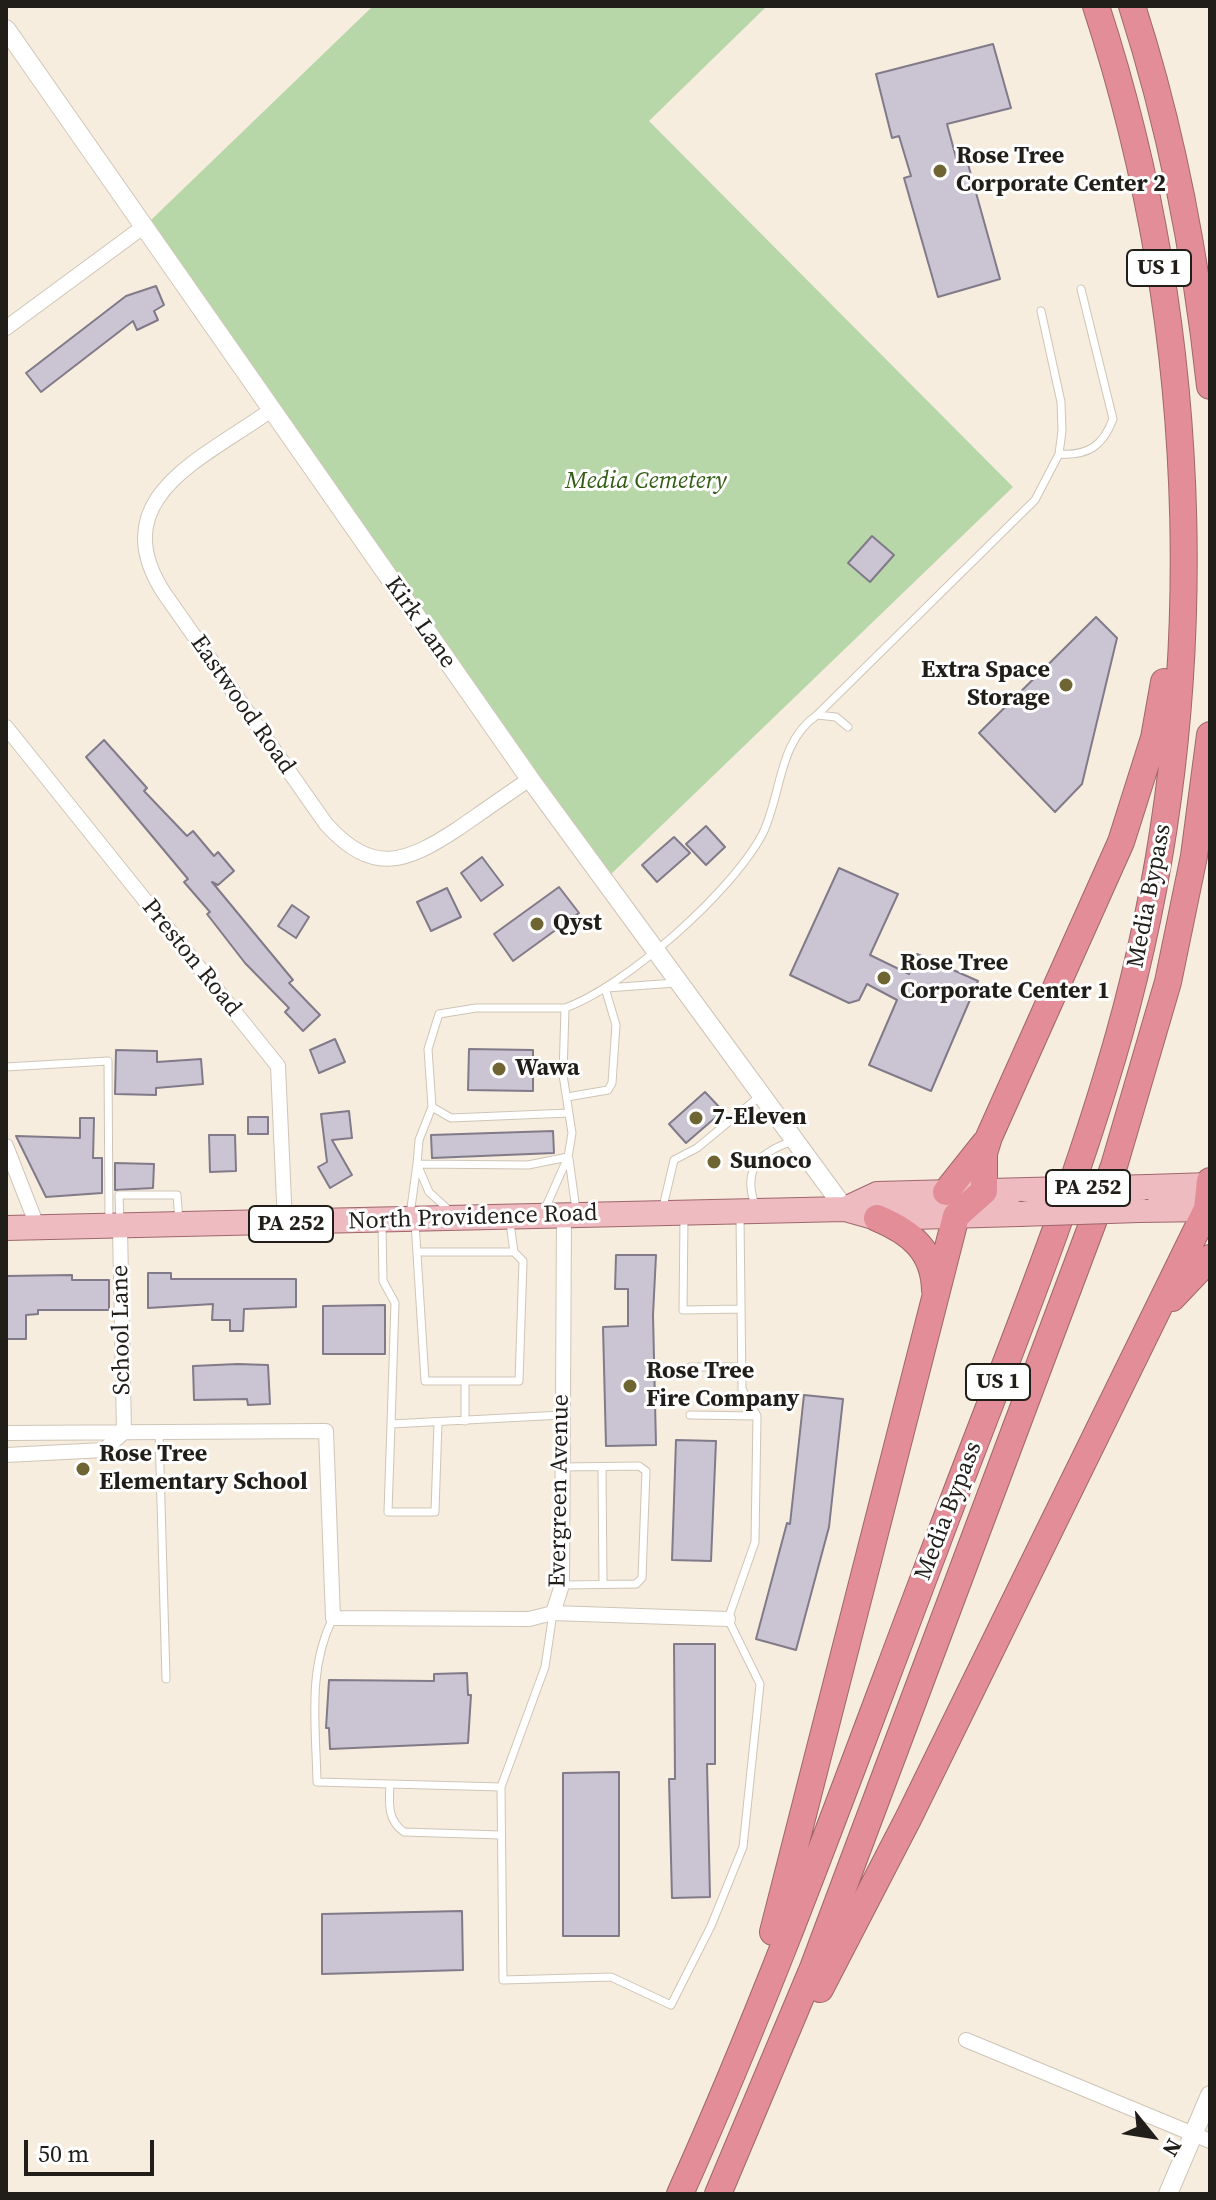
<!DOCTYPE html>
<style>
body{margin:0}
#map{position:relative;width:1216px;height:2200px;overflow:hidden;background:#f6edde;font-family:"Source Serif 4",serif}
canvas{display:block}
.frame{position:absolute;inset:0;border:8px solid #211e19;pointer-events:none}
.north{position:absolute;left:1112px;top:2096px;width:80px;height:80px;-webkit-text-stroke:6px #fff;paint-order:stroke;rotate:120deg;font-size:22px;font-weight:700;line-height:32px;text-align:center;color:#211e19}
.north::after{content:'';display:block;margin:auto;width:28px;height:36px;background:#211e19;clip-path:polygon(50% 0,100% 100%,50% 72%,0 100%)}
.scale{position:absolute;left:24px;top:2140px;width:130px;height:36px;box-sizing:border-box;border:4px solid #211e19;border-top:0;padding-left:10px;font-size:24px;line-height:28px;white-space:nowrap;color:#211e19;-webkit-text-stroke:6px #fff;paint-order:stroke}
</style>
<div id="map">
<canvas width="1216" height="2200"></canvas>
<div class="frame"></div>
<div class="north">N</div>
<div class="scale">50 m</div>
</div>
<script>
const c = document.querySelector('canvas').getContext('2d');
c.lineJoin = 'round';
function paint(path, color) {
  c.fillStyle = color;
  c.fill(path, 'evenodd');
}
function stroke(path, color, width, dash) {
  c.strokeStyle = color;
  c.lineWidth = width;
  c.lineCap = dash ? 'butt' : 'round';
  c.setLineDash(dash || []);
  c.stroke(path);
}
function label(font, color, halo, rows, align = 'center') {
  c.font = font + ' "Source Serif 4",serif';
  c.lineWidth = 6;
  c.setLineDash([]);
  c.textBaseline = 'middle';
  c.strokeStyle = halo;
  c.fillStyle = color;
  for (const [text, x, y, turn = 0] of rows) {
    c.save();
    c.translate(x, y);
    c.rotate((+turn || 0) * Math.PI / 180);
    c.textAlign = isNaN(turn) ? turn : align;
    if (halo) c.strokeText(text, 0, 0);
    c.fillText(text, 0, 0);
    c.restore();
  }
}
const green = new Path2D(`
 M373,6H767L649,121L1013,487L607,878L151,220Z`);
const building = new Path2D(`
 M993,44L1011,108L947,124L958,165L968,164L1000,279L938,297L904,178L911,176L899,136L892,138L876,74Z
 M156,286L164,305L154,311L158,320L137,330L133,321L41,392L26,373L126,296Z
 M872,536L894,555L870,582L848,563Z
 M1096,617L1117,638L1082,784L1055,812L979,733Z
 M104,740L147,788L144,791L187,836L193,831L214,856L218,852L234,871L218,885L212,882L293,980L289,983L320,1015L303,1031L285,1012L289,1008L245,963L207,914L210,912L184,882L188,879L86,757Z
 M706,826L725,847L706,865L686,844Z
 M674,837L690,853L657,882L642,865Z
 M482,857L503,885L481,901L461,873Z
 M839,868L898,894L870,955L909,974L917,954L978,981L931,1091L869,1065L897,1000L867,984L859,1000L849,1003L790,975Z
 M559,887L579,913L513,961L494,934Z
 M447,888L461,917L431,931L417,902Z
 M292,905L309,917L296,938L278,926Z
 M335,1039L345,1062L319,1073L310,1050Z
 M469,1049L533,1050V1091L468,1090Z
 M116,1050L157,1051V1062L201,1059L203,1084L156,1088V1095L115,1094Z
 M705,1092L723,1111L686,1143L669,1124Z
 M349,1111L352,1138L332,1140L352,1175L330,1188L318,1167L327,1162L321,1114Z
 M248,1117H268V1134H248Z
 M80,1118H94L93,1158H102V1193L46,1197L16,1136L80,1138Z
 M553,1131L554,1153L432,1158L431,1135Z
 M209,1135H235L236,1171L210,1172Z
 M115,1163L154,1164L153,1188L115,1190Z
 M616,1255H656L653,1315L656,1445L606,1446L603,1327L628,1326V1289H615Z
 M148,1273H171V1279H296V1307L244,1309L243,1331H230V1320H212L213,1304L148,1308Z
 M72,1275V1280H109V1310H38V1314L26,1315V1339H6V1276Z
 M385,1305V1354H323V1306Z
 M238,1364L268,1365L270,1404L248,1405L247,1399L194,1400L193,1366Z
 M804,1395L843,1399L829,1527L796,1650L756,1639L787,1523L790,1524Z
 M676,1440L716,1441L711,1561L672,1560Z
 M674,1644H715V1764H707L710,1897L672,1898L669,1779H675Z
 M467,1673L468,1695H471L468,1743L330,1749L329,1728H326L329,1680L434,1681V1674Z
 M619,1772V1936H563V1773Z
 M462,1911L463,1970L322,1974V1914Z`);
const service = new Path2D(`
 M1059,454C1088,456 1103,446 1113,419L1081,289
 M817,715L1035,500L1059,454L1062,431L1061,402L1041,311
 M607,988L675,983
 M565,1008H476L439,1014L428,1049L432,1107L451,1118L569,1113
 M6,1067L108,1061L109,1222
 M567,1097L608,1090L612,1083L616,1025L605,988
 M432,1107L419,1140L417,1164L528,1165L568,1157
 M569,1159L576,1210
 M755,1205C742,1168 760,1152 793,1141
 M544,1211L568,1157L572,1133L563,1075L565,1008C626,986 733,891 763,833C782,793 778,742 817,715L836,717L848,727
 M662,1211L674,1160L697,1148L760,1096
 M410,1215L417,1164L429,1192L451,1212
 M684,1219L683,1310L741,1309
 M120,1222L119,1195H177L179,1221
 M415,1222L425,1381H519L523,1261L514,1252L510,1223
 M382,1224L383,1281L395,1303L391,1424L562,1415
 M417,1252H514
 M690,1367H742
 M690,1415L757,1416
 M465,1421V1381
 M391,1424L388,1512H435L438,1422
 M159,1432L166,1679
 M562,1467L639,1466L646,1471L642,1578L636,1584L563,1585
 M602,1467L603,1584
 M553,1613L545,1667L501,1787L503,1980L611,1977L671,2005L711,1926L743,1847L760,1684L728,1619L755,1542L757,1416L742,1389L740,1217
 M333,1618C307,1669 316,1727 317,1782L501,1787
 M390,1784C389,1803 387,1820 404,1832L501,1835`);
const minor = new Path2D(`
 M6,328L143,227
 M271,410C205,458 102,497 164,593L326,824C373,876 406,863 459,828C482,812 506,795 530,779
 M6,727L278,1066L285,1224
 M6,1146L38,1228
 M120,1228L124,1432
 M6,1433L326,1431L333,1618L529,1619L553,1613L562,1585L564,1215
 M6,1455L104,1450L124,1432
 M553,1613L728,1619
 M966,2040L1210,2141`);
const tertiary = new Path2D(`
 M6,29L530,779L845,1209
 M1168,2194L1210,2095`);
const primary = new Path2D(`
 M1148,1187L1210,1185
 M845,1209L877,1194L1028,1190
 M1139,1210L1210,1209
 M6,1228L845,1209L877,1218L1019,1214`);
const motorway = new Path2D(`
 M1132,6C1172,130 1196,257 1210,386
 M946,1192L985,1143
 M877,1218C911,1232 934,1251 935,1290
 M1172,1298L1210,1258
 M773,1932L956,1216L984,1191V1153L989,1137L1121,842L1154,738L1164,682
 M820,1989L909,1817L1207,1209L1210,1181
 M680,2194C776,1981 854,1761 937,1543C1000,1375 1070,1208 1119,1035C1213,700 1204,337 1096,6
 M718,2194L813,1968L1114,1166L1168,982L1194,856L1210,735`);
const primaryBridge = new Path2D(`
 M1028,1190L1148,1187
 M1019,1214L1139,1210`);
const markers = [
 [940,171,8,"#6e6532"],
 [1066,685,8,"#6e6532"],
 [537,924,8,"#6e6532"],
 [884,978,8,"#6e6532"],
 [499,1069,8,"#6e6532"],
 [696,1118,8,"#6e6532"],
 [714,1162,8,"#6e6532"],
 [630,1386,8,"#6e6532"],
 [83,1469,8,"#6e6532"]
];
const shields = [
 [1159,268,64],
 [1088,1188,84],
 [291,1224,84],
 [998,1382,64]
];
const shieldNames = [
 ["US 1",1159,268],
 ["PA 252",1088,1188],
 ["PA 252",291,1224],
 ["US 1",998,1382]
];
const poiNames = [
 ["Rose Tree",956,157],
 ["Corporate Center 2",956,185],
 ["Extra Space",1050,671,"right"],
 ["Storage",1050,699,"right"],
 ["Qyst",553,924],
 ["Rose Tree",900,964],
 ["Corporate Center 1",900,992],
 ["Wawa",515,1069],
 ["7-Eleven",712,1118],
 ["Sunoco",730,1162],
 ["Rose Tree",646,1372],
 ["Fire Company",646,1400],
 ["Rose Tree",99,1455],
 ["Elementary School",99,1483]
];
const parkNames = [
 ["Media Cemetery",646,482]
];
const streetNames = [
 ["Kirk Lane",420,623,55],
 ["Eastwood Road",242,705,55],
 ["Media Bypass",1150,896,-79],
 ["Preston Road",191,958,51],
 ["North Providence Road",473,1218,-2],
 ["School Lane",122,1330,-91],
 ["Evergreen Avenue",560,1491,-89],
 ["Media Bypass",949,1511,-69]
];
paint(green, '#b8d7a9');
paint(building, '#cbc4d3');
stroke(building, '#817a88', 2);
stroke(service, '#cec5b7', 9);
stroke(minor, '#cec5b7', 16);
stroke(tertiary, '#cec5b7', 20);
stroke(primary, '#9f666c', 26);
stroke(motorway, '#9f666c', 28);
stroke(service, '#fff', 7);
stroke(minor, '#fff', 14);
stroke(tertiary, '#fff', 18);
stroke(primary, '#eebbc1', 24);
stroke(motorway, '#e38d98', 26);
stroke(primaryBridge, '#9f666c', 26, []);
stroke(primaryBridge, '#eebbc1', 24);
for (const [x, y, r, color] of markers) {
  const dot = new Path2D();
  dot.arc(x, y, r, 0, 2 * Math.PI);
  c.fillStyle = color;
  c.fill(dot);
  stroke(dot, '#fff', 3);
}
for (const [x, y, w] of shields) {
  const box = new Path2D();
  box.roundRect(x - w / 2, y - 18, w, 36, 6);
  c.fillStyle = '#fff';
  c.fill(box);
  stroke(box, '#211e19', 2);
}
label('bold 22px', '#211e19', null, shieldNames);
label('bold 24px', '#211e19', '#fff', poiNames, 'left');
label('italic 24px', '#325d13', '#fff', parkNames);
label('24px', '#211e19', '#fff', streetNames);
</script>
